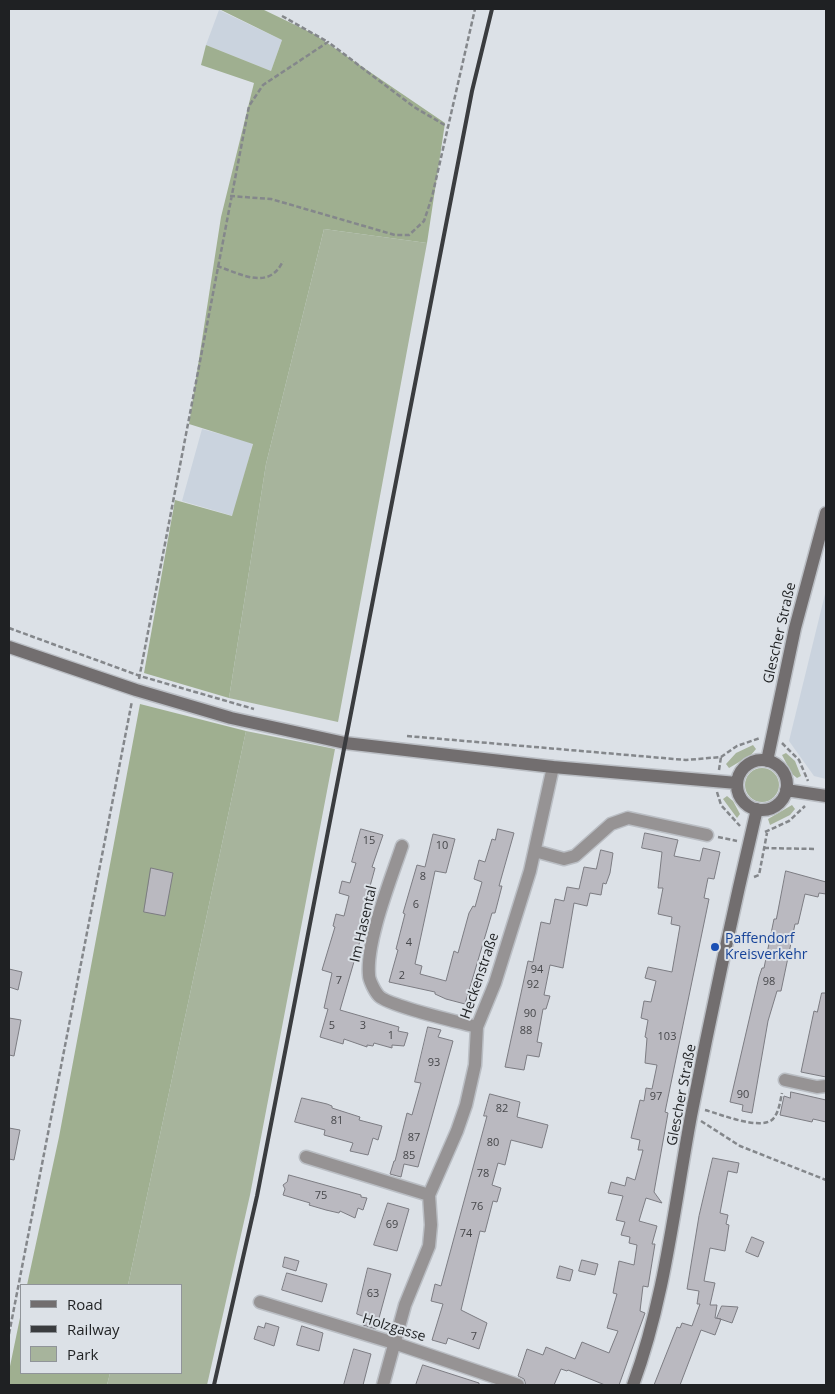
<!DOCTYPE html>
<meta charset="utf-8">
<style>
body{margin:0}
#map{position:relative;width:835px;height:1394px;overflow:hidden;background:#dce1e7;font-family:"Open Sans",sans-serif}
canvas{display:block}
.frame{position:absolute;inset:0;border:10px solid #1f2123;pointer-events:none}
.legend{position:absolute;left:20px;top:1284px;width:162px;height:90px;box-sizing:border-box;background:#dce1e7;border:1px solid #909499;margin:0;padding:6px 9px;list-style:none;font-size:15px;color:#1f2123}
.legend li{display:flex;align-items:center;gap:10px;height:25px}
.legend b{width:25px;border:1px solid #909499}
</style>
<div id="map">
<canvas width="835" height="1394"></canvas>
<div class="frame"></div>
<ul class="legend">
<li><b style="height:6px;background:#726e6f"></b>Road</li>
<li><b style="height:6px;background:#3a3c3f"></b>Railway</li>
<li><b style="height:14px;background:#a7b49c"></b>Park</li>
</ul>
</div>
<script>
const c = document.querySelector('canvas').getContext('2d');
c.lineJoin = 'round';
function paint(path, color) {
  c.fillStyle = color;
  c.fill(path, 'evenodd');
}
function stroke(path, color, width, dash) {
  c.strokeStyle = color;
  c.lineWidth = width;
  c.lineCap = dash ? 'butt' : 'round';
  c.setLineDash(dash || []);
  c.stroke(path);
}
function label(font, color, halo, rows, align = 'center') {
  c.font = font + ' "Open Sans",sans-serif';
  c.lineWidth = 4;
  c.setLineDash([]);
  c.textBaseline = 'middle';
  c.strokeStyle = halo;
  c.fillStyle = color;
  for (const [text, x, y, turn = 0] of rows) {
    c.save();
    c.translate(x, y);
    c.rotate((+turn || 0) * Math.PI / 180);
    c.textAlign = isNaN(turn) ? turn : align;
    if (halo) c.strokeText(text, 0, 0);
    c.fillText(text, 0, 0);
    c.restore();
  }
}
const built = new Path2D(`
 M219,10L282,40L271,71L206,45Z
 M202,429L253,443L233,516L182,501Z
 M826,590V779L814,776L789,741Z`);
const green = new Path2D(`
 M324,229L427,243L338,722L229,698L266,464Z
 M246,731L335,749L250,1195L207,1385H107L110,1373H181V1285H128Z
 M753,745L756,749L751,755L729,768L726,764L736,753Z
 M786,753L795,761L801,776L797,778L792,774L782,755Z
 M745 785a17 17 0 1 1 34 0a17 17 0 1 1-34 0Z
 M727,796L733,801L740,814L737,818L723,799Z
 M792,805L795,809L790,815L770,825L768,819Z`);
const forest = new Path2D(`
 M219,9H262L314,34L445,123L427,243L324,229L266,464L229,698L144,673L175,500L232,516L253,444L189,424L221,217L254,83L201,65L206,45L271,71L282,40Z
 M140,704L246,731L128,1285H27L59,1137Z
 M21,1313V1373H110L107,1385H9V1371Z`);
const building = new Path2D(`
 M361,829L383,835L372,867L375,868L366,901H368L360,934H362L340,1010L399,1027L398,1031L408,1033L404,1046L392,1045V1048L374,1043L373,1046L367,1045V1047L344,1039L343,1044L320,1037L328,1009L324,1008L332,973L322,970L335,927L333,926L336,914L344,916L349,896L339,893L342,881L350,883L356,863L352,862Z
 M498,829L514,833L499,886H502L495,913H492L465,1004L446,999L435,994V992L389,982L398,950L396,949L405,914L403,913L417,865L425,867L433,834L455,839L446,873L435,871L415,964L422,966L420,974L446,981L454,951L458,953L469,913L473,906L475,907L482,882L474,879L479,860L485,862L492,839L495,840Z
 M645,833L678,840L674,856L700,861L703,848L720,852L714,879L708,878L704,898L709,899L665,1112L668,1113L654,1192L662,1203L646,1198L639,1221L657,1226L652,1244H655L648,1287L643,1286L640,1311L645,1313L619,1385H605L568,1370L567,1371L561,1369L554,1385H526L524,1379L518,1376L527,1349L543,1355L546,1347L575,1359L582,1342L609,1353L618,1331L607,1328L617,1294L613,1293L619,1261L634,1265L637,1245L629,1243L630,1237L621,1235L625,1222L616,1220L623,1196L608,1193L611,1182L625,1186L627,1177L635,1180L643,1150H638L640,1140L631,1138L640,1100L644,1101L646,1088L652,1089L657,1065L645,1063L647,1038L645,1037L648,1020L641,1018L644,1001L651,1002L656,981L645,978L648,967L672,972L680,926L671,924L672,917L658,914L663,888H658L662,852L642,848Z
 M601,850L613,853L610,873L606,884L603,883L601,895L590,893L587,906L574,903L563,968L550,965L544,995L550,996L546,1009H543L537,1042L542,1043L539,1057L527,1055L524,1070L505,1067L528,961L533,962L541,922L550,924L555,899L564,901L567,887L579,889L584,867L596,869Z
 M151,868L173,873L165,916L144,912Z
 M786,871L826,882V894L819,893L818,897L805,894L798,924H795L781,991H777L768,1021L752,1113L742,1111L743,1105L730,1102L759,977L762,968H764L774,919H776Z
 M9,969L22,972L18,990L9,987Z
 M822,993H826V1077L801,1072L814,1011L817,1012Z
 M9,1018L21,1020L14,1056L9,1055Z
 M428,1027L441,1030L438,1037L453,1041L418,1167L404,1164L401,1177L390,1174L394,1161H395L407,1113L412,1115L421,1083L415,1082Z
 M791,1092L826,1100V1122L813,1119L812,1122L780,1115L784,1096L790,1098Z
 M490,1094L520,1102L517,1117L548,1125L542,1148L511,1140L505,1165L498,1163L492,1185L501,1188L497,1202L493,1201L485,1232L480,1231L461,1310L487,1323L479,1349L448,1338L446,1344L432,1340L443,1304L431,1301L435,1284L441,1286L487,1116H484Z
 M302,1098L327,1104L332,1106V1108L360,1117L359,1120L382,1126L378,1140L373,1138L368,1155L350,1151L353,1143L324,1135L325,1130L295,1122Z
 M9,1128L20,1130L14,1160L9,1159Z
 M713,1158L739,1163L737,1173L728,1171L720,1213L728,1215L726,1224L729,1225L725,1251L710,1248L704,1281L715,1283L710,1305H717L715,1318L721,1319L715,1335L701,1330L680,1385H654L677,1327L680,1328L682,1323L692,1326L700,1304H697L699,1291L687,1289L699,1216Z
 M289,1175L361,1195V1197L367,1198L363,1210L358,1208L355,1218L340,1211L339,1213L326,1210L309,1205L310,1203L283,1195L285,1189L283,1185L287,1182Z
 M388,1203L409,1209L397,1251L374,1245Z
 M752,1237L764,1242L758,1257L746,1252Z
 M285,1257L299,1261L296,1271L283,1267Z
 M582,1260L598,1264L595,1275L579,1271Z
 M560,1266L573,1270L570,1281L557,1278Z
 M368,1268L391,1274L376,1329L363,1325L365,1317L357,1314Z
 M287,1273L327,1284L322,1302L282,1290Z
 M722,1306L738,1307L732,1323L717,1318Z
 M266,1323L279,1327L274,1346L254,1339L258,1326L264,1328Z
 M302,1326L323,1333L319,1351L297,1345Z
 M354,1349L371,1354L363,1385H344Z
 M423,1365L479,1383V1385H416Z`);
const path = new Path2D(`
 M282,16L328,42
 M230,196L271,199L395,235H409L424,221L432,197L475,9
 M217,266C241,274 269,291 283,261
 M9,628L140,676L254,709
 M139,679L249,106L263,85L328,42L414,107L448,127
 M407,736L686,760L721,757L737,746L760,738
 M782,743L799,760L808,781
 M719,770L721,757
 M717,792L721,805L740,826
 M765,832L789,821L805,806
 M718,837L737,841
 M764,848L816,849
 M754,877L759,875L767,833
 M705,1110C720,1114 761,1131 773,1119C779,1112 780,1102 782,1093
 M701,1121L740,1146L826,1180
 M9,1334L132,701`);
const street = new Path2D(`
 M402,846C391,879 366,941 369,975C369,980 375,992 379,996C389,1006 459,1022 477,1027
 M535,851L564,859L575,856L611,824L628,818L707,835
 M785,1080L817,1087L826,1086
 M306,1157L429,1195
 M260,1302L394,1343L518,1385
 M383,1385L405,1305L429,1246L431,1225L429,1195L457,1131L466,1105L475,1065L477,1027L495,983L530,871L553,767`);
const secondary = new Path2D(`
 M9,647L136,690L231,718L345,743L553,767L737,783
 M737 785a25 25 0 1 1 50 0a25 25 0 1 1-50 0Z
 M767,761L795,628L826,513
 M786,790L826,796
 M633,1385C665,1298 674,1207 691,1116C711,1013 733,911 757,809`);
const rail = new Path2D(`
 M214,1385L257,1196L472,91L492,9`);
const markers = [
 [715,947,5,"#1a4fb4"]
];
const numberNames = [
 ["15",369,841],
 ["10",442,846],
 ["8",423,877],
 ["6",416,905],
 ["4",409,943],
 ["94",537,970],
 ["2",402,976],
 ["7",339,981],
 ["98",769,982],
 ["92",533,985],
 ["90",530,1014],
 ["5",332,1026],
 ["3",363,1026],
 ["88",526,1031],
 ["1",391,1036],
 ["103",667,1037],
 ["93",434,1063],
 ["90",743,1095],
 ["97",656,1097],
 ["82",502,1109],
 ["81",337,1121],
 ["87",414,1138],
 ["80",493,1143],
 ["85",409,1156],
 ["78",483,1174],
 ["75",321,1196],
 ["76",477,1207],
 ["69",392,1225],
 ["74",466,1234],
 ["63",373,1294],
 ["7",474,1337]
];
const streetNames = [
 ["Glescher Straße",780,633,-77],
 ["Im Hasental",364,924,-77],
 ["Heckenstraße",480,976,-71],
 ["Glescher Straße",682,1095,-79],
 ["Holzgasse",394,1328,17]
];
const transitNames = [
 ["Paffendorf",725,939],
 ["Kreisverkehr",725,955]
];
paint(built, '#cad3de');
paint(green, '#a7b49c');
paint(forest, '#9faf90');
paint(building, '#bab9c0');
stroke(building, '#7c7c82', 1);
stroke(street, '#babec4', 15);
stroke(secondary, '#babec4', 15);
stroke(path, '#84878b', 2.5, [5, 2.5]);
stroke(street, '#969394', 12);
stroke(secondary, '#726e6f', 12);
stroke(rail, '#3a3c3f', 4);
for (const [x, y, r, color] of markers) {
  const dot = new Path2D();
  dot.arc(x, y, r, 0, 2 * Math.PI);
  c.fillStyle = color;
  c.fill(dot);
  stroke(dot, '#dce1e7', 2);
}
label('11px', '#46474a', null, numberNames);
label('14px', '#1f2123', '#dce1e7', streetNames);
label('14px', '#164399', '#dce1e7', transitNames, 'left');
</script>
